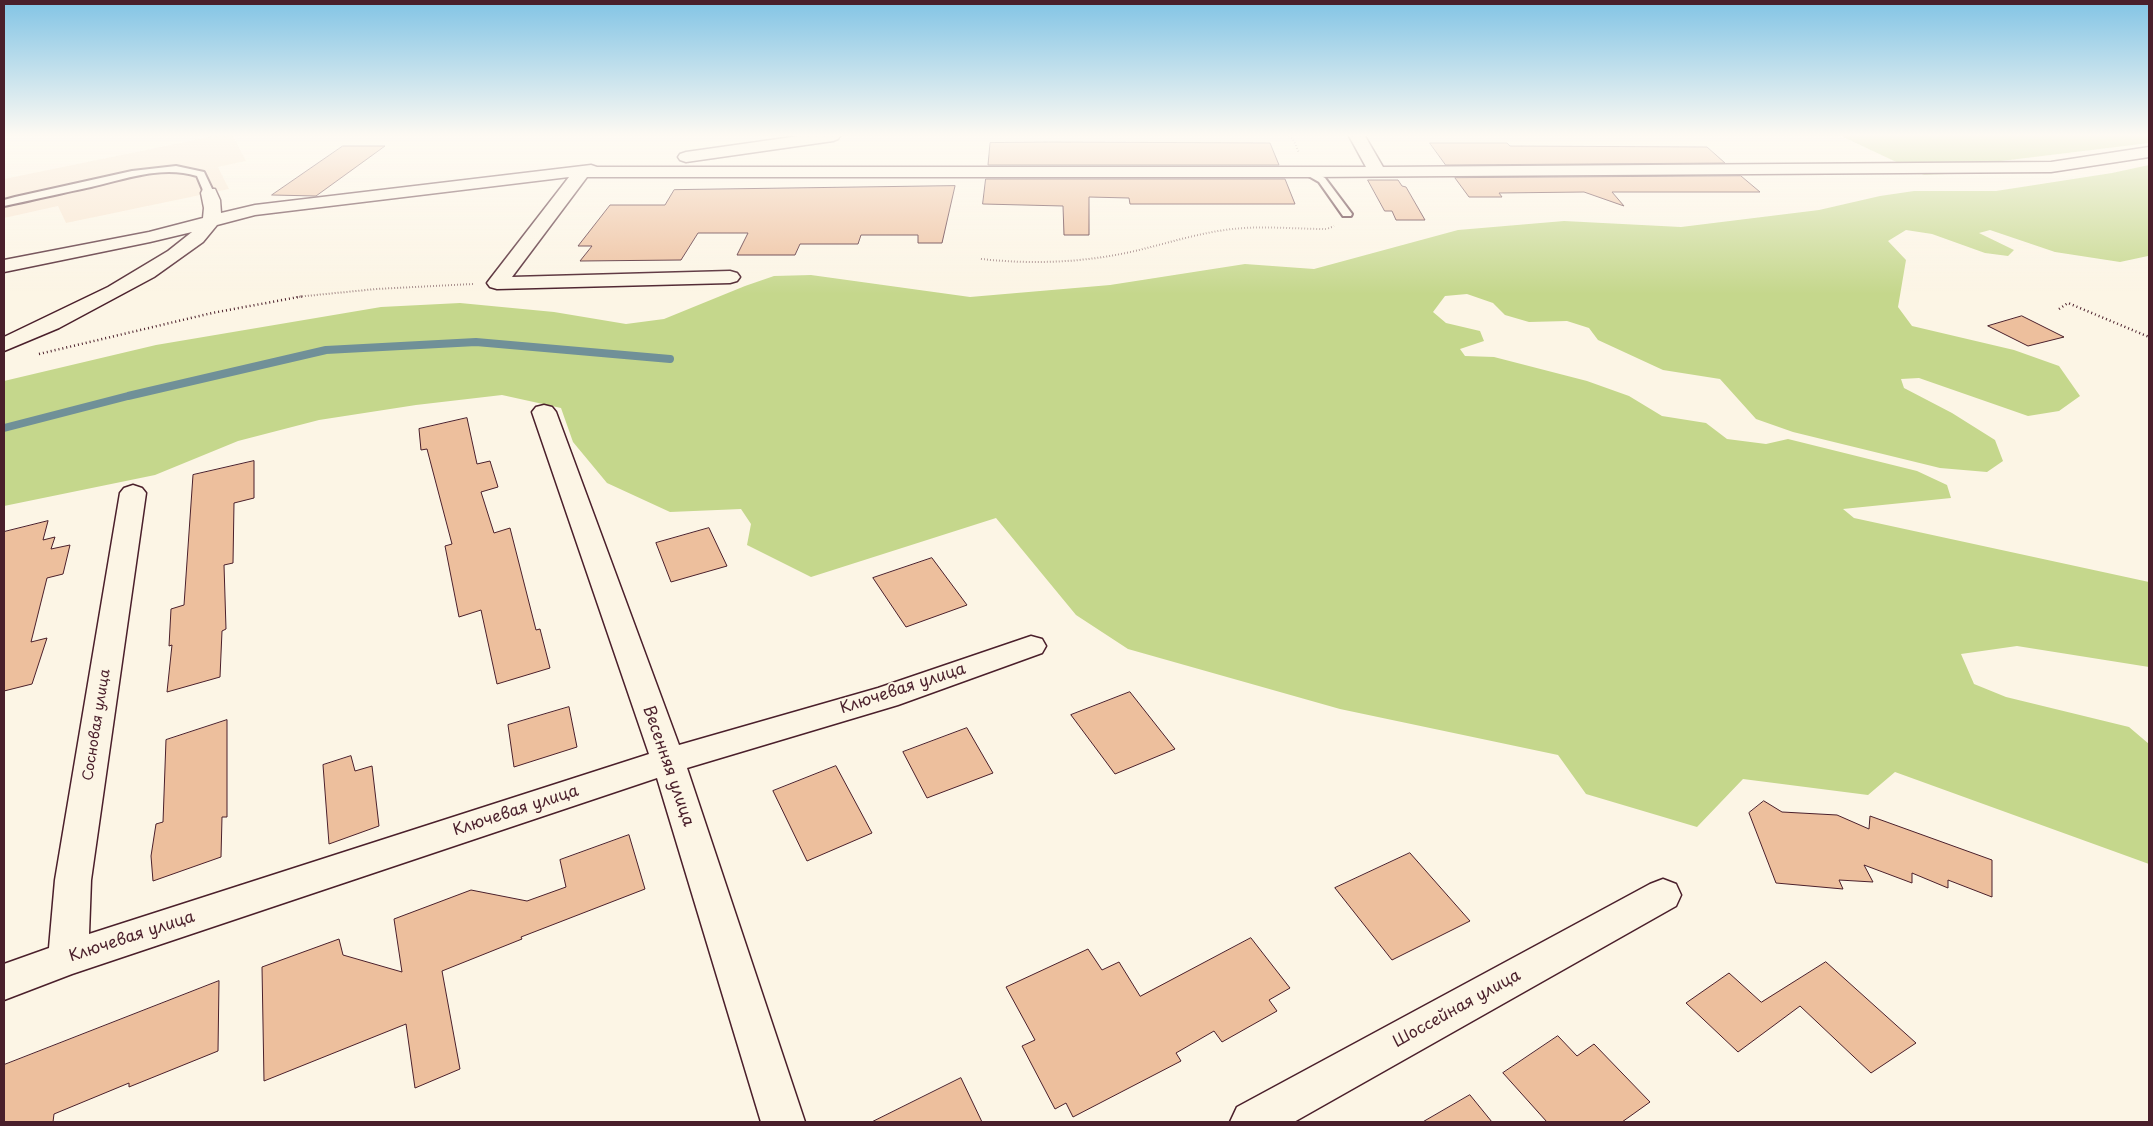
<!DOCTYPE html>
<meta charset="utf-8">
<style>
body{margin:0}
#map{position:relative;width:2153px;height:1126px;overflow:hidden;background:#fcf5e5;font-family:"Playpen Sans",sans-serif}
canvas{display:block}
.frame{position:absolute;inset:0;border:5px solid #4a1f2b;pointer-events:none}
</style>
<div id="map">
<canvas width="2153" height="1126"></canvas>
<div class="frame"></div>
</div>
<script>
const c = document.querySelector('canvas').getContext('2d');
c.lineJoin = 'round';
function paint(path, color) {
  c.fillStyle = color;
  c.fill(path, 'evenodd');
}
function stroke(path, color, width, dash) {
  c.strokeStyle = color;
  c.lineWidth = width;
  c.lineCap = dash ? 'butt' : 'round';
  c.setLineDash(dash || []);
  c.stroke(path);
}
function label(font, color, halo, rows, align = 'center') {
  c.font = font + ' "Playpen Sans",sans-serif';
  c.lineWidth = 4;
  c.setLineDash([]);
  c.textBaseline = 'middle';
  c.strokeStyle = halo;
  c.fillStyle = color;
  for (const [text, x, y, turn = 0] of rows) {
    c.save();
    c.translate(x, y);
    c.rotate((+turn || 0) * Math.PI / 180);
    c.textAlign = isNaN(turn) ? turn : align;
    if (halo) c.strokeText(text, 0, 0);
    c.fillText(text, 0, 0);
    c.restore();
  }
}
const built = new Path2D(`
 M214,136H233L246,161L218,167L229,189L66,223L58,206L4,218V179Z`);
const green = new Path2D(`
 M1841,136H2149V143L1993,162L1947,174L1924,175Z
 M2149,165L2148,256L2120,262L2055,252L1990,230L1979,233L2014,250L2008,256L1985,253L1932,234L1906,230L1888,241L1906,260L1898,307L1912,326L2014,350L2059,366L2080,396L2059,411L2028,416L1919,378L1901,379L1904,388L1952,413L1995,440L2003,461L1987,472L1940,468L1793,432L1756,419L1720,379L1663,370L1598,340L1589,328L1567,321L1529,322L1505,315L1493,303L1467,294L1445,296L1433,312L1446,323L1480,331L1484,341L1460,349L1465,356L1494,357L1587,381L1629,396L1662,416L1706,423L1727,439L1766,444L1788,439L1917,471L1947,485L1951,498L1843,509L1854,518L2149,582V667L2017,646L1961,654L1974,684L2006,697L2129,727L2149,744V864L1895,772L1868,795L1743,779L1697,827L1586,794L1558,755L1340,709L1128,649L1076,615L996,518L811,577L747,545L751,524L741,509L670,512L607,483L573,442L561,408L502,395L416,405L319,420L238,441L155,475L4,506V381L156,345L381,307L460,303L554,312L626,324L664,319L745,286L774,276L811,275L970,297L1110,285L1245,264L1314,269L1458,230L1564,221L1681,227L1819,210L1880,196L1914,191H1996L2112,173Z`);
const stream = new Path2D(`
 M4,428L128,396L326,350L476,342L670,359`);
const building = new Path2D(`
 M1049,142L1270,143L1279,165H988L990,143Z
 M1430,143H1507L1510,146L1707,147L1725,163L1446,165Z
 M343,146H385L316,196L272,195Z
 M1741,176L1760,192H1612L1624,206L1584,192L1499,193L1502,197H1469L1455,178Z
 M986,179H1285L1295,204H1130L1129,198L1089,197V235H1064L1063,206L983,204Z
 M1368,180H1398L1402,186L1406,187L1425,220H1396L1392,211H1385Z
 M955,186L942,243H918V235H861L858,244H800L795,255H737L748,233H698L681,260L580,261L592,246H578L610,205H665L674,190Z
 M2022,316L2064,337L2028,346L1988,326Z
 M467,418L477,464L490,461L498,487L481,492L494,533L510,528L536,630L540,629L550,668L497,684L481,610L459,617L445,546L452,544L427,449L421,450L419,429Z
 M254,461V498L234,503L233,563L224,565L226,629L222,631L220,677L167,692L172,645L169,646L171,609L184,605L193,475Z
 M48,521L43,540L55,537L51,549L70,545L63,574L47,578L31,642L47,638L32,684L4,691V532Z
 M709,528L727,566L671,582L656,543Z
 M932,558L967,605L906,627L873,578Z
 M1130,692L1175,749L1115,774L1071,715Z
 M569,707L577,747L514,767L508,725Z
 M227,720V817H222L221,857L153,881L151,856L156,824L163,822L166,740Z
 M967,728L993,773L927,798L903,752Z
 M351,756L355,771L372,766L379,826L329,844L323,765Z
 M836,766L872,833L807,861L773,791Z
 M1764,801L1782,812L1837,815L1869,829L1870,816L1992,860V897L1948,880V888L1912,873V883L1864,865L1873,882L1839,880L1843,889L1776,883L1749,813Z
 M629,835L645,889L521,937L522,939L442,971L460,1069L415,1088L406,1024L264,1081L262,967L339,939L343,955L402,972L394,919L471,890L527,901L566,887L560,860Z
 M1410,853L1470,921L1392,960L1335,888Z
 M1251,938L1290,988L1269,1000L1277,1011L1222,1042L1214,1031L1176,1053L1181,1061L1073,1117L1066,1103L1055,1109L1022,1046L1035,1040L1006,987L1088,949L1102,970L1119,962L1140,996Z
 M1826,962L1916,1043L1871,1073L1800,1006L1738,1052L1686,1003L1729,973L1761,1002Z
 M219,981L218,1051L129,1087V1083L54,1114L53,1122H4V1065Z
 M1558,1036L1577,1056L1594,1044L1650,1102L1622,1122H1547L1503,1073Z
 M961,1078L982,1122H872Z
 M1470,1095L1492,1122H1423Z`);
const pathFar1 = new Path2D(`
 M1289,136L1293,139L1299,153
 M981,259C1028,264 1074,263 1121,254C1156,247 1189,235 1225,230C1258,225 1293,229 1327,229L1334,226
 M296,297L376,289L473,284`);
const path = new Path2D(`
 M2059,309L2068,303L2149,337
 M39,354L212,313L304,296`);
const service = new Path2D(`
 M176,166L204,172L214,193L213,195H205L197,176C162,165 125,179 91,187C62,193 33,200 4,206V200L15,197L132,171Z
 M1308,169L1325,178L1352,214L1351,216H1343L1319,182L1305,174L1303,172Z`);
const minor = new Path2D(`
 M799,136H840L838,139L833,141L686,162L680,160L678,157L680,154L686,152Z
 M1349,136H1365L1383,167L2051,162L2149,147V157L2051,172L1308,177H587L512,277L730,271L737,273L740,277L737,281L730,283L497,289L490,287L487,283L490,279L569,177L255,215L217,225L203,242L154,277L59,328L4,351V337L108,287L168,251L192,232L150,242L4,272V260L149,232L203,218L204,208L201,193L203,189H215L220,200L221,213L255,205L591,165L597,167H1366Z
 M544,405L552,407L556,412L679,745L878,688L1031,636L1042,639L1046,646L1042,653L898,705L687,768L805,1122H761L657,778L72,974L4,1000V964L49,948L55,880L120,493L124,488L133,485L142,488L146,493L91,880L89,934L649,754L532,412L536,407Z
 M1663,879L1676,884L1681,895L1676,906L1294,1122H1230L1237,1107L1650,884Z`);
const streetNames = [
 ["Сосновая улица",97,725,-81]
];
const nearStreetnames = [
 ["Ключевая улица",903,689,-18],
 ["Весенняя улица",668,766,71],
 ["Ключевая улица",516,811,-18],
 ["Ключевая улица",132,937,-18],
 ["Шоссейная улица",1457,1009,-29]
];
paint(built, '#f8e5cf');
paint(green, '#c5d78c');
stroke(stream, '#709098', 8);
paint(building, '#edbf9d');
stroke(building, '#4a1f2b', 1);
stroke(service, '#4a1f2b', 4);
stroke(minor, '#4a1f2b', 3);
stroke(pathFar1, '#4a1f2b', 2, [0.5, 2.5]);
stroke(path, '#4a1f2b', 2.5, [1, 3]);
paint(service, '#fcf5e5');
paint(minor, '#fcf5e5');
const sky = c.createLinearGradient(0, 0, 0, 294);
sky.addColorStop(0, '#82c4e5');
sky.addColorStop(0.46, '#fefaf3');
sky.addColorStop(1, '#fefaf300');
c.fillStyle = sky;
c.fillRect(0, 0, 2153, 294);
label('14px', '#4a1f2b', '#fcf5e5', streetNames);
label('16px', '#4a1f2b', '#fcf5e5', nearStreetnames);
</script>
